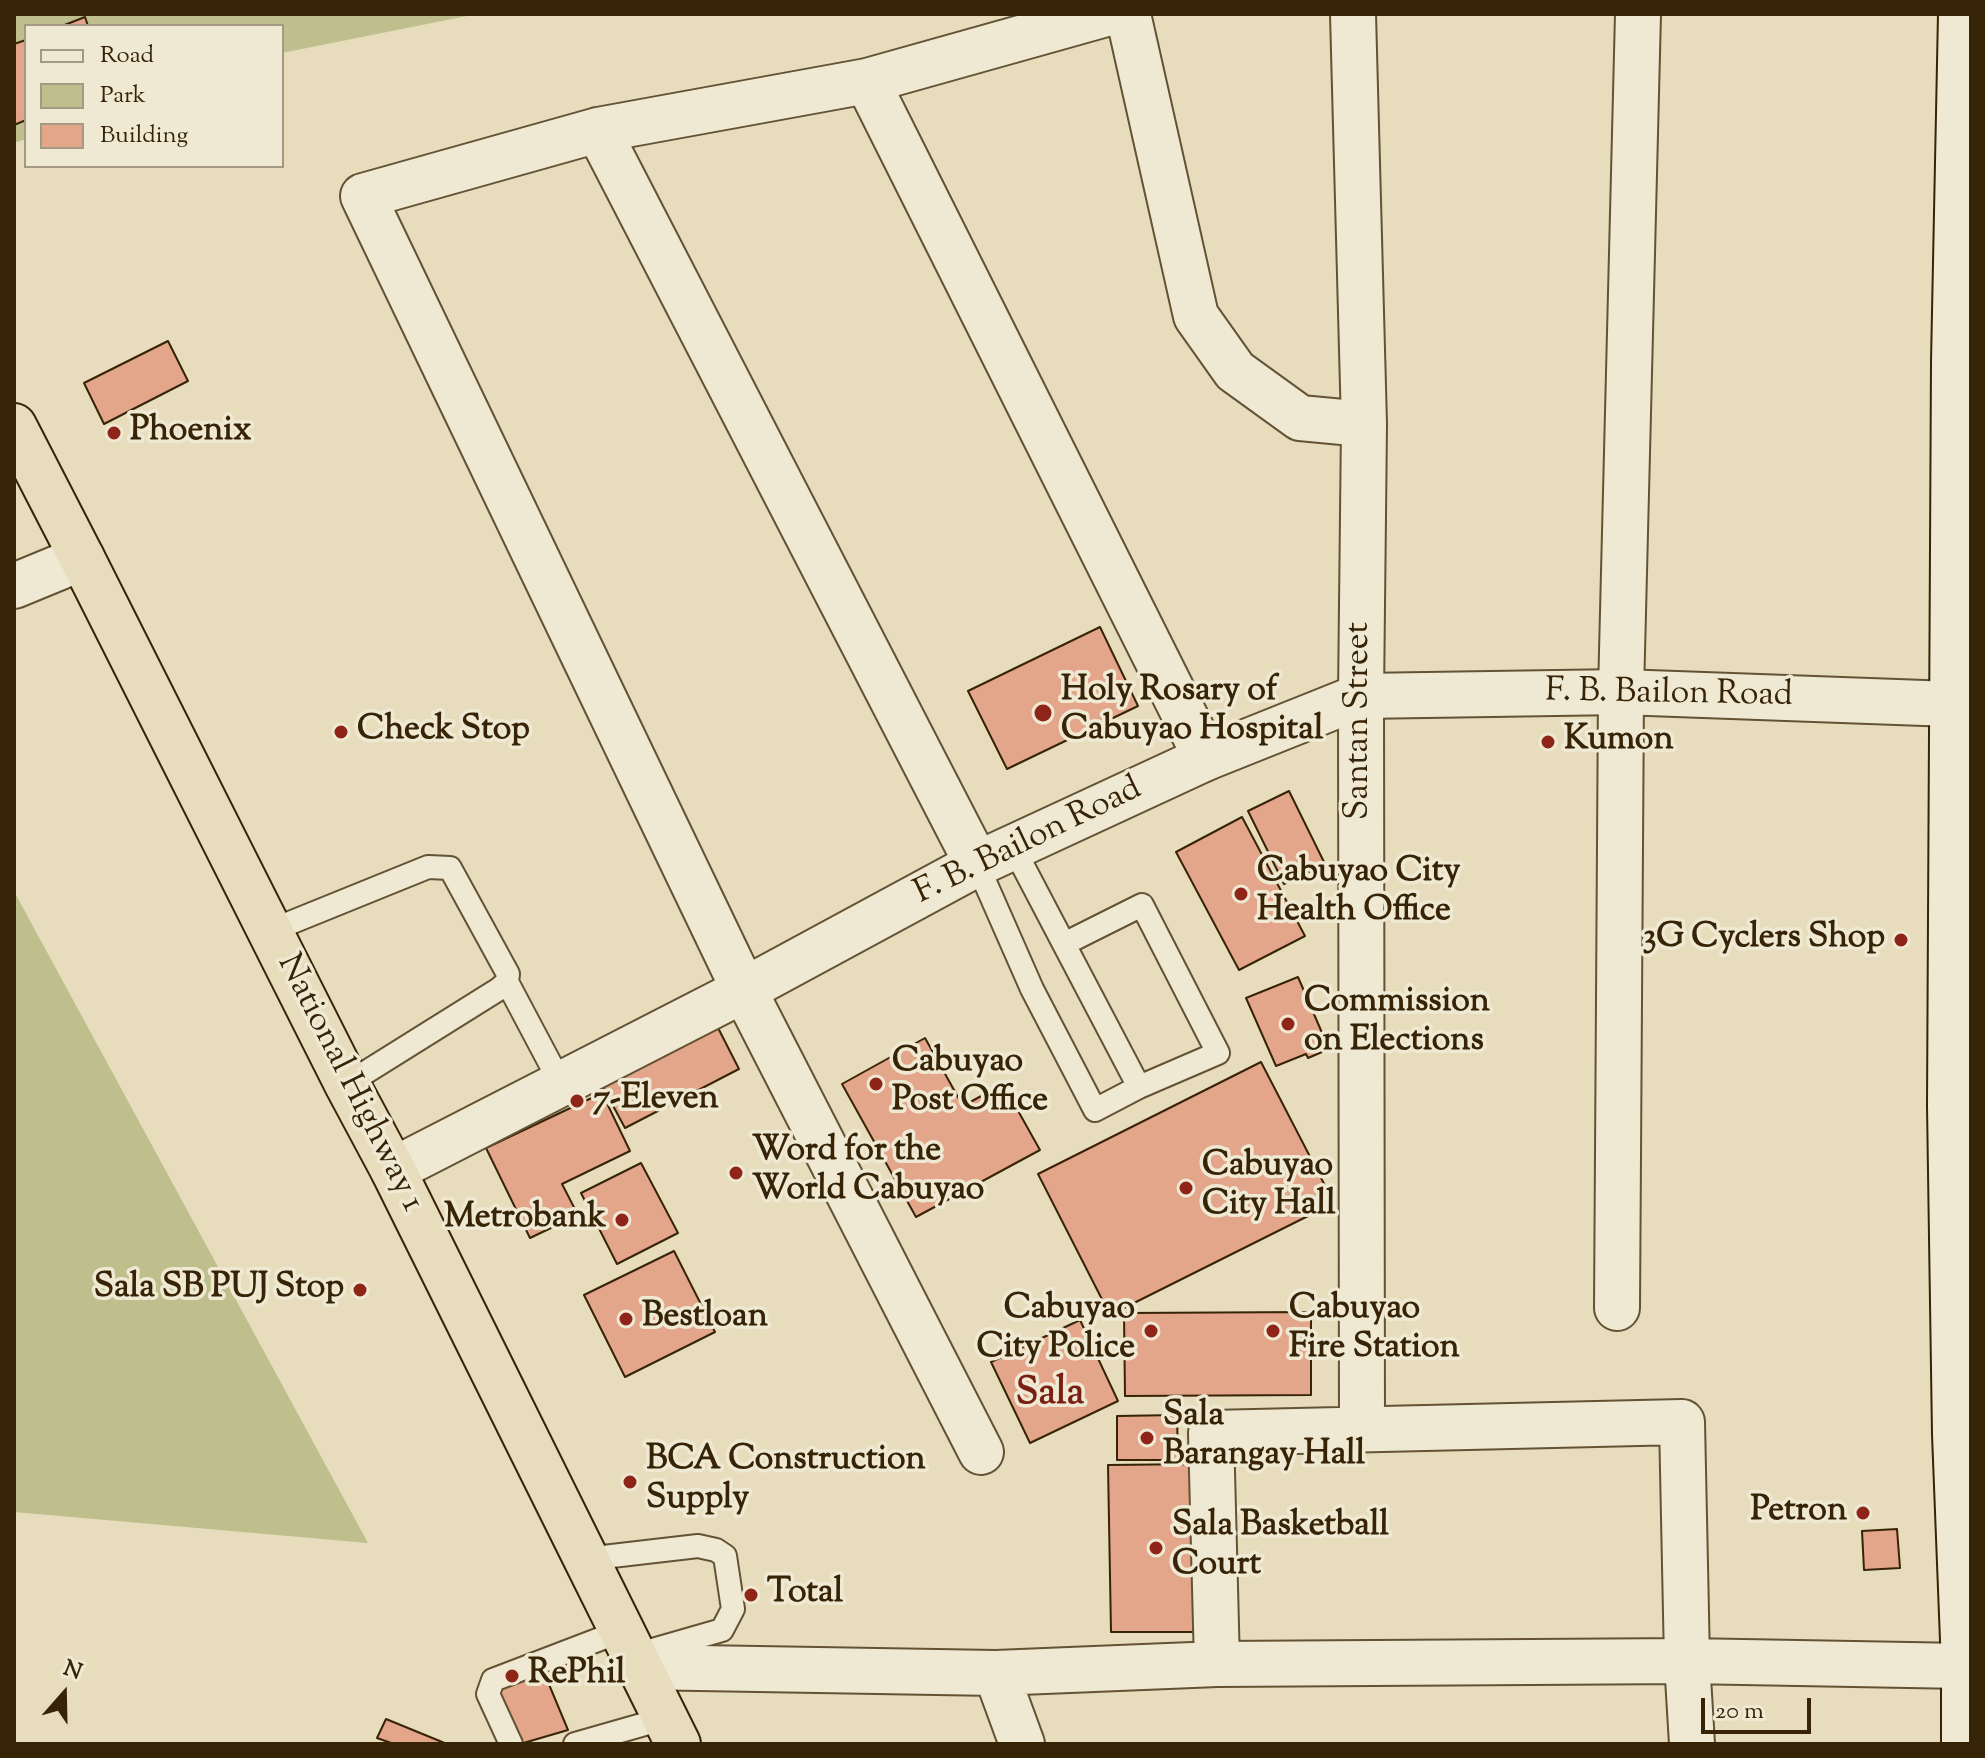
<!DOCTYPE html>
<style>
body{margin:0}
#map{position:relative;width:1985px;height:1758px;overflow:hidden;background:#e7ddbd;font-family:"Sorts Mill Goudy",serif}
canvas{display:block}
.frame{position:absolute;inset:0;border:16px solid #372305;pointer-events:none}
.legend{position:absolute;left:24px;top:24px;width:260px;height:144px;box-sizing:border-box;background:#efe9d4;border:2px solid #a59a81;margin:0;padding:10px 14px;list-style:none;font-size:24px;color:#372305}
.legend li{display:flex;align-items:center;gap:16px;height:40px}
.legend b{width:40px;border:2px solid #a59a81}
.north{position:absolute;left:24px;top:1654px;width:80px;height:80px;-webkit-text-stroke:6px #efe9d4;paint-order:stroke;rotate:20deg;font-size:22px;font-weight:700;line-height:32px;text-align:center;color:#372305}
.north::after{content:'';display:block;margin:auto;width:28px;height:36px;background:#372305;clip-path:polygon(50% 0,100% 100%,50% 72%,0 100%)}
.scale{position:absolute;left:1701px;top:1698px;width:110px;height:36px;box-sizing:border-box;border:4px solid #372305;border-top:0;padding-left:10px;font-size:24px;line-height:28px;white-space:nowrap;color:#372305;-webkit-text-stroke:6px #efe9d4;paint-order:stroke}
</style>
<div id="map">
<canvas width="1985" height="1758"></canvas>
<div class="frame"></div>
<ul class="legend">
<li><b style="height:10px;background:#efe9d4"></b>Road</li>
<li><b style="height:22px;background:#bebf8c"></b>Park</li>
<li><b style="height:22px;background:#e4a68a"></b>Building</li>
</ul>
<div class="north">N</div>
<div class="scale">20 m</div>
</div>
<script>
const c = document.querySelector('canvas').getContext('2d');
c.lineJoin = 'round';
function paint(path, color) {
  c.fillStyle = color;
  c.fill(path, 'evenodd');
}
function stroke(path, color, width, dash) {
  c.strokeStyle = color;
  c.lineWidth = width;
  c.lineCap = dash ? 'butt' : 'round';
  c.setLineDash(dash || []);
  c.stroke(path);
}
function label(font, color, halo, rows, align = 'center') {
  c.font = font + ' "Sorts Mill Goudy",serif';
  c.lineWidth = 7;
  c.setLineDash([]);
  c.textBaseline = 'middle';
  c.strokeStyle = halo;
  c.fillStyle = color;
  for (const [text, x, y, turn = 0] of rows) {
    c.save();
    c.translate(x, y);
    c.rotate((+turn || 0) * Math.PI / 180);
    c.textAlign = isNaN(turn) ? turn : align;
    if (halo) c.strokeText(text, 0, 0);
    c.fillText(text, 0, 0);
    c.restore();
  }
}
const green = new Path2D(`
 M14,14H477L282,53V26H26V139L14,143Z
 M14,892L16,895L368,1543L14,1512Z`);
const building = new Path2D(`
 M85,17L88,26H62Z
 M26,40V120L14,125V44Z
 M168,341L188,381L104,424L84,383Z
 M1100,627L1138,706L1007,769L968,691Z
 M1289,791L1325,864L1284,884L1248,811Z
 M1242,817L1305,936L1239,970L1176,852Z
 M1298,977L1329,1049L1308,1058L1306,1054L1276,1066L1246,998Z
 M712,1016L739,1069L625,1128L597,1076Z
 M925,1038L963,1106L1003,1084L1040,1150L916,1217L842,1084Z
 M1261,1062L1334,1203L1110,1315L1038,1174Z
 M602,1093L630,1151L562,1184L578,1215L530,1238L486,1148Z
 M641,1163L678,1233L617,1264L581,1193Z
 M674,1251L715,1332L625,1377L584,1295Z
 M1311,1312V1395L1125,1396L1124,1313Z
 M1080,1320L1118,1401L1030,1443L991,1362Z
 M1177,1415L1178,1460H1117V1416Z
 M1202,1464L1205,1632H1111L1108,1465Z
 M1897,1529L1900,1568L1864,1570L1862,1531Z
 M543,1670L568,1730L520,1744L496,1689Z
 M386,1719L447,1744H394L377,1738Z`);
const service = new Path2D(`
 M1013,847L1139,1087
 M977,864L1032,989L1095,1110L1139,1087L1218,1053L1142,905L1064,944
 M270,931L428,867L450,868L508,974L507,982L499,989L347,1084
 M507,982L561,1084
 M586,1559L698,1546L716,1550L725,1556L733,1609L722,1630L642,1653
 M511,1744L488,1694L493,1680L621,1631
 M575,1744L666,1718`);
const minor = new Path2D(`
 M1128,14L1196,316L1235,371L1300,418L1364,424
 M1353,14L1364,424L1361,696L1362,1428
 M867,81L1206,758
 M598,130L977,864
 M14,586L82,558
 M1617,1308L1621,692L1638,14
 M981,1452L744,990L363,196L598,130L867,81L1106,14
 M1217,1664L1211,1433L1682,1422L1687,1661L1692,1744
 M639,1667L996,1673L1217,1664L1687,1661L1964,1666
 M996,1673L1022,1744`);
const tertiary = new Path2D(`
 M393,1170L744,990L977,864L1206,758L1361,696L1621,692L1952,704`);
const secondary = new Path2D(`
 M1961,14L1954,362L1950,1106L1955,1434L1964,1666V1744`);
const trunk = new Path2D(`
 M14,426L82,558L347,1084L393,1170L678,1744`);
const markers = [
 [114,433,8,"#8f2418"],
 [1043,713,10,"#8f2418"],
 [341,732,8,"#8f2418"],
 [1548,742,8,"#8f2418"],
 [1241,894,8,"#8f2418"],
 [1901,940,8,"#8f2418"],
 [1288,1024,8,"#8f2418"],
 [876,1084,8,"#8f2418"],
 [577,1101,8,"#8f2418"],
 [736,1173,8,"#8f2418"],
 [1186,1188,8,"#8f2418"],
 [622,1220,8,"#8f2418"],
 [360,1290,8,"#8f2418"],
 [626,1319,8,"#8f2418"],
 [1151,1331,8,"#8f2418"],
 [1273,1331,8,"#8f2418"],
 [1147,1438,8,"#8f2418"],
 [630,1482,8,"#8f2418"],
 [1863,1513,8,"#8f2418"],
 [1156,1548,8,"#8f2418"],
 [751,1595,8,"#8f2418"],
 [512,1676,8,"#8f2418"]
];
const poiNames = [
 ["Phoenix",130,433],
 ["Holy Rosary of",1061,693],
 ["Cabuyao Hospital",1061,732],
 ["Check Stop",357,732],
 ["Kumon",1564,742],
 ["Cabuyao City",1257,874],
 ["Health Office",1257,913],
 ["3G Cyclers Shop",1885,940,"right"],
 ["Commission",1304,1004],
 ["on Elections",1304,1043],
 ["Cabuyao",892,1064],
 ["Post Office",892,1103],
 ["7-Eleven",593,1101],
 ["Word for the",752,1153],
 ["World Cabuyao",752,1192],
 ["Cabuyao",1202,1168],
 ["City Hall",1202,1207],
 ["Metrobank",606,1220,"right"],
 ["Sala SB PUJ Stop",344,1290,"right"],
 ["Cabuyao",1135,1311,"right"],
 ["City Police",1135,1350,"right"],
 ["Cabuyao",1289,1311],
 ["Fire Station",1289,1350],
 ["Bestloan",642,1319],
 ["Sala",1163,1418],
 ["Barangay Hall",1163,1457],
 ["BCA Construction",646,1462],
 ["Supply",646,1501],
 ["Petron",1847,1513,"right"],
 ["Sala Basketball",1172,1528],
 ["Court",1172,1567],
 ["Total",767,1595],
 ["RePhil",528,1676]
];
const streetNames = [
 ["F. B. Bailon Road",1669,696,1],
 ["Santan Street",1361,721,-90],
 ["F. B. Bailon Road",1029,843,-26],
 ["National Highway 1",348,1084,63]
];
const quarterNames = [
 ["Sala",1050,1397]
];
paint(green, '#bebf8c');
paint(building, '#e4a68a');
stroke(building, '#372305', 2);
stroke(service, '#635233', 26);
stroke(minor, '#635233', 48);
stroke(tertiary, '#635233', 48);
stroke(secondary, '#372305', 48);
stroke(trunk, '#372305', 48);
stroke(service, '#efe9d4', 22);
stroke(minor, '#efe9d4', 44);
stroke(tertiary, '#efe9d4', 44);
stroke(secondary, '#efe9d4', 44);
stroke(trunk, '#e7ddbd', 44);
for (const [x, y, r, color] of markers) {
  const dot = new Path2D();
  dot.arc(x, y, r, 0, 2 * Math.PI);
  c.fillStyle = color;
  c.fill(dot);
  stroke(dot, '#efe9d4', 3);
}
label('bold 34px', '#372305', '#efe9d4', poiNames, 'left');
label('34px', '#372305', '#efe9d4', streetNames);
label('bold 38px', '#7a1f14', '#efe9d4', quarterNames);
</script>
